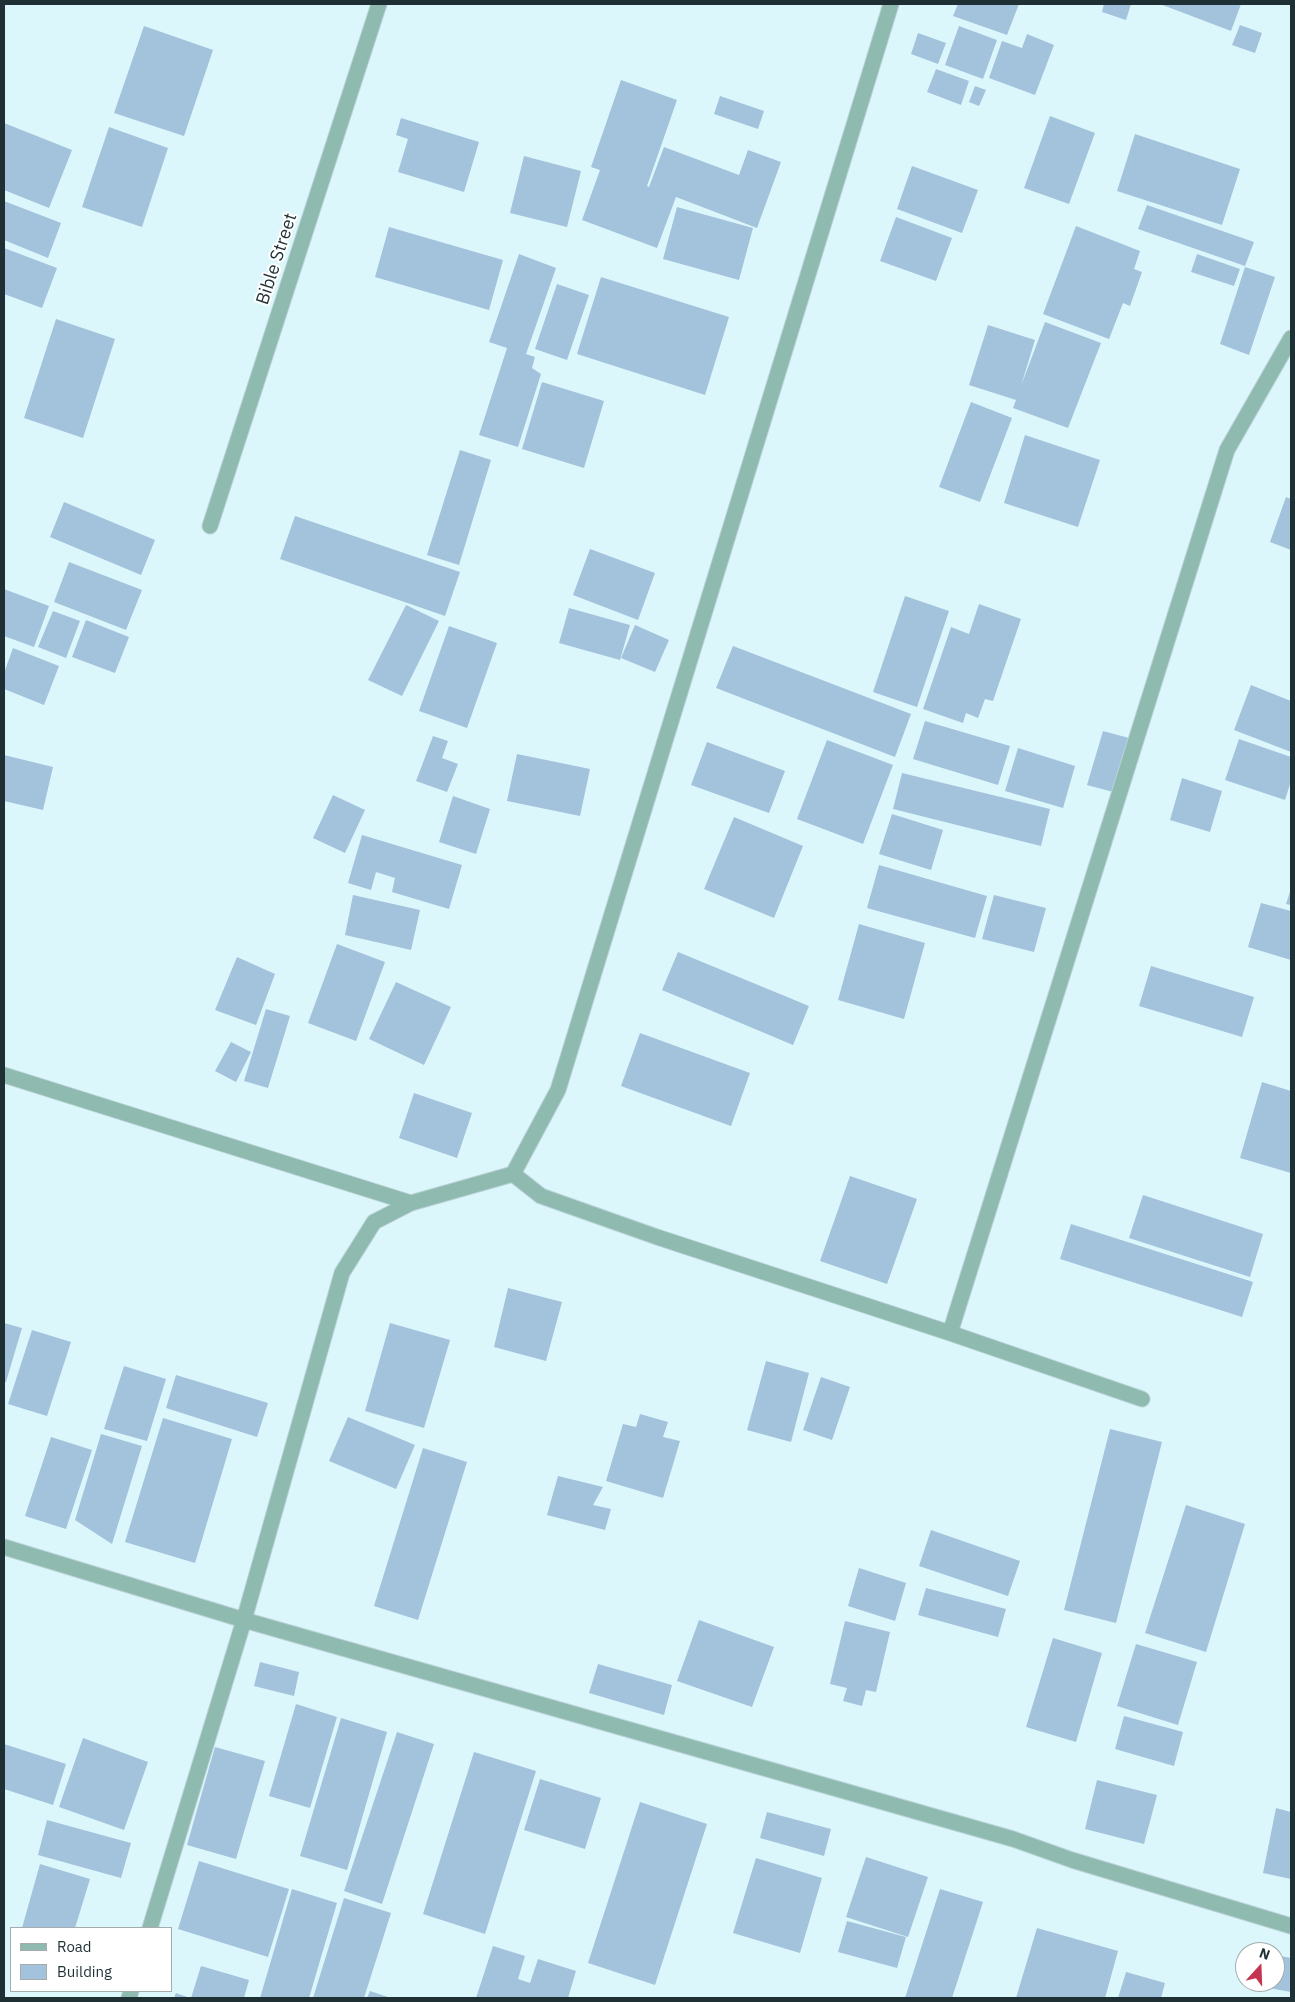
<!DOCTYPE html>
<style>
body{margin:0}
#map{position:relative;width:1295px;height:2002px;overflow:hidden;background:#dcf7fc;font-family:"IBM Plex Sans",sans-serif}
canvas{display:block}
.frame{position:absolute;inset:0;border:5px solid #1e3034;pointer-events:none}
.legend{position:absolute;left:10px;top:1927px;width:162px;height:65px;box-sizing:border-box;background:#fff;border:1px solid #a5acae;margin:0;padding:6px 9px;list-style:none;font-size:15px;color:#1e3034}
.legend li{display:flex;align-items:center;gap:10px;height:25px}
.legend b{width:25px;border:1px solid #a5acae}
.north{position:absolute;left:1235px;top:1942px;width:50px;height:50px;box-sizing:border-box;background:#fff;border:1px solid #a5acae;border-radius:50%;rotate:20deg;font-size:14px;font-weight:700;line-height:20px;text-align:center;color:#1e3034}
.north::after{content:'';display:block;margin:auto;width:18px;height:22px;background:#c53451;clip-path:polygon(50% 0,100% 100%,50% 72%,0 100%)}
</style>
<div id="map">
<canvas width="1295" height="2002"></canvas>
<div class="frame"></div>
<ul class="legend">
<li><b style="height:6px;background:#8fbaaf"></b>Road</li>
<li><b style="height:14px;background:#a3c2db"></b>Building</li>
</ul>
<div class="north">N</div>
</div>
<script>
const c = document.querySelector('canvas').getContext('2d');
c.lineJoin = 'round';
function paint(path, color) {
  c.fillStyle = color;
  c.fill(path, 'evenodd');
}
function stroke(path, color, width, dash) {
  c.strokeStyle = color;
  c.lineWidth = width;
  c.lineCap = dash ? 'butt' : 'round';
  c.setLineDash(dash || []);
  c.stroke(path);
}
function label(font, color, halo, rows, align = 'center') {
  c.font = font + ' "IBM Plex Sans",sans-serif';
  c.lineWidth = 4;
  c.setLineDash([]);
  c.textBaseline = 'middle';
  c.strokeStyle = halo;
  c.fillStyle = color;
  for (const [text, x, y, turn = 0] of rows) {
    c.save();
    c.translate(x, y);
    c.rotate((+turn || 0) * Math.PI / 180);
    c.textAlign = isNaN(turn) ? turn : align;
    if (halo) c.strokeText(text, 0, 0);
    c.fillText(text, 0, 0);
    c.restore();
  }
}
const building = new Path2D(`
 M958,4H1019L1007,35L953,16Z
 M1104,4H1131L1126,20L1102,12Z
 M1160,4H1241L1231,31Z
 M1240,25L1262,33L1255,53L1232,45Z
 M144,26L213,50L184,136L114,113Z
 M959,26L997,40L983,79L945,65Z
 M918,33L946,43L938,64L911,54Z
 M1027,34L1054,45L1035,95L989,78L1002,41L1022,48Z
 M936,69L969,81L961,105L927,92Z
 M621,80L677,100L647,186L649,187L664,147L739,175L748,150L781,162L757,228L676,197L657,248L582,220L600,170L591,167Z
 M975,86L986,90L979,106L969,102Z
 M720,96L764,111L758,129L714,114Z
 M1050,116L1095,133L1069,204L1024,188Z
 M401,118L479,142L464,192L398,172L408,139L396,135Z
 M4,123L72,150L49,208L4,190Z
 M109,127L168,148L142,227L82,207Z
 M1135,134L1240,169L1222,225L1117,191Z
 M524,156L581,171L567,227L510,213Z
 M912,166L978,190L962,233L897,209Z
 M4,201L61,223L48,258L4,240Z
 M1147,205L1254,242L1245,266L1138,229Z
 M677,207L753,228L739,280L663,259Z
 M896,217L952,238L936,281L880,261Z
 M1076,226L1140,251L1134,269L1142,272L1130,306L1123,303L1109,339L1043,314Z
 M389,227L503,260L489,310L375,277Z
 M4,248L57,268L42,308L4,294Z
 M519,254L556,268L526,354L535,357L532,368L541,374L518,447L479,435L507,348L489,342Z
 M1197,254L1240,269L1234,286L1191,272Z
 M1245,267L1275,277L1249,355L1220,344Z
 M601,277L729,317L705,395L577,354Z
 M557,284L589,295L567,360L535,349Z
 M56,319L115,339L83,438L24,418Z
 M1045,322L1101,343L1068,428L1013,408L1016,400L969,385L988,325L1035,340L1021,386Z
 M542,382L604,401L584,468L522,449Z
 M971,402L1012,418L980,502L939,487Z
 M1025,435L1100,460L1078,527L1004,503Z
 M460,450L491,460L459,565L427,555Z
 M1286,497L1291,499V550L1270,542Z
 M64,502L155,540L141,575L50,537Z
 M295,516L460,572L445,616L280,559Z
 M590,549L655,573L638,620L573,595Z
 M69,562L142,590L126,630L54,602Z
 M4,589L49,606L34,647L4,636Z
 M905,596L949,611L917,707L873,692Z
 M979,604L1021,619L993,701L985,699L978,718L966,713L963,723L923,709L951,627L969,634Z
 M406,605L439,621L402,696L368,680Z
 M569,608L630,625L620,660L559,643Z
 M53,611L80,621L66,658L38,647Z
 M86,620L129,637L115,673L72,657Z
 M635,625L669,640L655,672L621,658Z
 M449,626L497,643L467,728L419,711Z
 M733,646L911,714L895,757L716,688Z
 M13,648L59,666L44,705L4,689V673Z
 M1251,685L1291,701V752L1234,730Z
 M925,721L1010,746L998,785L913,759Z
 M1103,731L1129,738L1113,792L1087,785Z
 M433,736L448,741L442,758L458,764L447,792L416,781Z
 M1239,739L1291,757V781L1285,800L1225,780Z
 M827,740L893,765L863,844L797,819Z
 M707,742L785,771L769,813L691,785Z
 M1018,748L1075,766L1063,808L1005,791Z
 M517,754L590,769L580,816L507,801Z
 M4,755L53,767L43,810L4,801Z
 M902,773L1050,809L1041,846L893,809Z
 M1182,778L1222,791L1210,832L1170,820Z
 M333,795L365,810L345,853L313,838Z
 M453,796L490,809L476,854L439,842Z
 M892,814L943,830L931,870L879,854Z
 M734,817L803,846L774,918L704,889Z
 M362,835L462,865L449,909L392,892L395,878L376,872L371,890L348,883Z
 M879,865L987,896L975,938L867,908Z
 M1291,889V905L1286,904Z
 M353,895L420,910L411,950L345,935Z
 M994,895L1046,908L1034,952L982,939Z
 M1261,903L1291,911V960L1248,947Z
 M859,924L925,943L904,1019L838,1000Z
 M337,944L385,962L356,1041L308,1023Z
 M678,952L809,1006L793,1045L662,990Z
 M237,957L275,974L256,1025L215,1010Z
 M1151,966L1254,997L1242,1037L1139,1006Z
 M396,982L451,1007L424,1065L369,1039Z
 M266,1009L290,1016L268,1088L244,1081Z
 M640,1033L750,1073L731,1126L621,1086Z
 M231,1042L251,1052L236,1082L215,1071Z
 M1262,1082L1291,1091V1173L1240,1158Z
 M414,1093L472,1113L457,1158L399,1138Z
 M850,1176L917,1199L887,1284L820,1261Z
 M1143,1195L1263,1234L1250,1277L1129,1238Z
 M1071,1224L1253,1282L1242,1317L1060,1259Z
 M508,1288L562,1302L546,1361L494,1347Z
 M4,1323L22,1328L6,1382H4Z
 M390,1323L450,1340L424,1428L365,1411Z
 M32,1330L71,1342L47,1416L8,1404Z
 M766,1361L809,1373L791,1442L747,1430Z
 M124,1366L166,1379L147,1441L104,1429Z
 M176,1375L268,1403L257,1437L166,1408Z
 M821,1377L850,1387L832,1440L803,1430Z
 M640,1414L668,1422L663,1437L680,1441L663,1498L606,1481L623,1424L636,1427Z
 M348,1417L415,1445L396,1489L329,1461Z
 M163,1418L232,1439L195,1563L125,1542Z
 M1110,1429L1162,1442L1116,1623L1064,1610Z
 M101,1434L142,1446L112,1544L75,1520Z
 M51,1437L92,1450L66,1529L25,1516Z
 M423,1448L467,1462L418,1620L374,1606Z
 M558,1476L603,1487L593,1505L611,1509L605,1530L547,1515Z
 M1186,1505L1245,1524L1206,1652L1145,1633Z
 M931,1530L1020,1561L1008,1596L919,1566Z
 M859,1568L906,1583L895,1621L848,1606Z
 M926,1588L1006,1609L998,1637L918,1615Z
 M699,1620L774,1647L752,1707L677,1681Z
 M845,1621L890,1632L876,1692L866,1690L862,1706L843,1701L847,1688L830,1684Z
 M1053,1638L1102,1653L1076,1742L1026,1727Z
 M1136,1644L1197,1662L1178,1725L1117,1706Z
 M260,1662L299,1672L294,1696L254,1686Z
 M598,1664L672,1685L664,1715L589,1693Z
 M296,1704L337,1717L310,1808L269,1796Z
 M1124,1716L1183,1732L1174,1766L1115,1749Z
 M341,1718L387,1732L347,1870L300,1856Z
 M397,1732L434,1744L382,1904L344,1891Z
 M83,1738L148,1762L124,1830L59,1807Z
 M4,1744L66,1764L53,1805L4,1789Z
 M215,1747L265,1761L236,1859L187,1845Z
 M474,1752L536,1771L485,1934L423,1914Z
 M540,1779L601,1798L585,1849L524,1830Z
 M1097,1780L1157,1795L1144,1844L1085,1829Z
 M640,1802L707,1824L655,1985L588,1963Z
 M1276,1808L1291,1812V1879L1263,1873Z
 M767,1812L831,1829L824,1856L760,1838Z
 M47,1820L131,1843L121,1878L38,1855Z
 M866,1857L928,1877L908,1937L846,1917Z
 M756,1858L822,1878L800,1953L733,1933Z
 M199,1861L289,1889L268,1957L178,1929Z
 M40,1864L90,1879L75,1928H22Z
 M292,1889L337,1903L309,1998H260Z
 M940,1889L983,1902L952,1998H905Z
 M344,1898L391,1913L364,1998H313Z
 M847,1921L906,1937L897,1968L838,1952Z
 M1037,1928L1118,1951L1105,1998H1016Z
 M493,1946L525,1956L518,1979L530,1983L538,1959L576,1971L568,1998H476Z
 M1275,1955L1291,1958V1992L1263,1987L1264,1982H1275Z
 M201,1966L249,1980L244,1998H191Z
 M1126,1972L1165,1983L1161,1998H1118Z
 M370,1991L391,1998H367Z
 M176,1993L190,1998H174Z`);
const minor = new Path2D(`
 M210,526L379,4
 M4,1075L411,1203
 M513,1174L541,1196L657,1237L950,1333L1142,1399
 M950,1333L1227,450L1291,338
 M4,1547L244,1620L1013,1839L1072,1860L1291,1926
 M150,1928L244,1620L342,1273L374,1222L411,1203L513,1174L558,1090L891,4
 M129,1998L131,1991`);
const streetNames = [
 ["Bible Street",277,259,-72]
];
paint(building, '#a3c2db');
stroke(minor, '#bad3d8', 17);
stroke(minor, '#8fbaaf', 15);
label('18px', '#1e3034', '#fff', streetNames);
</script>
